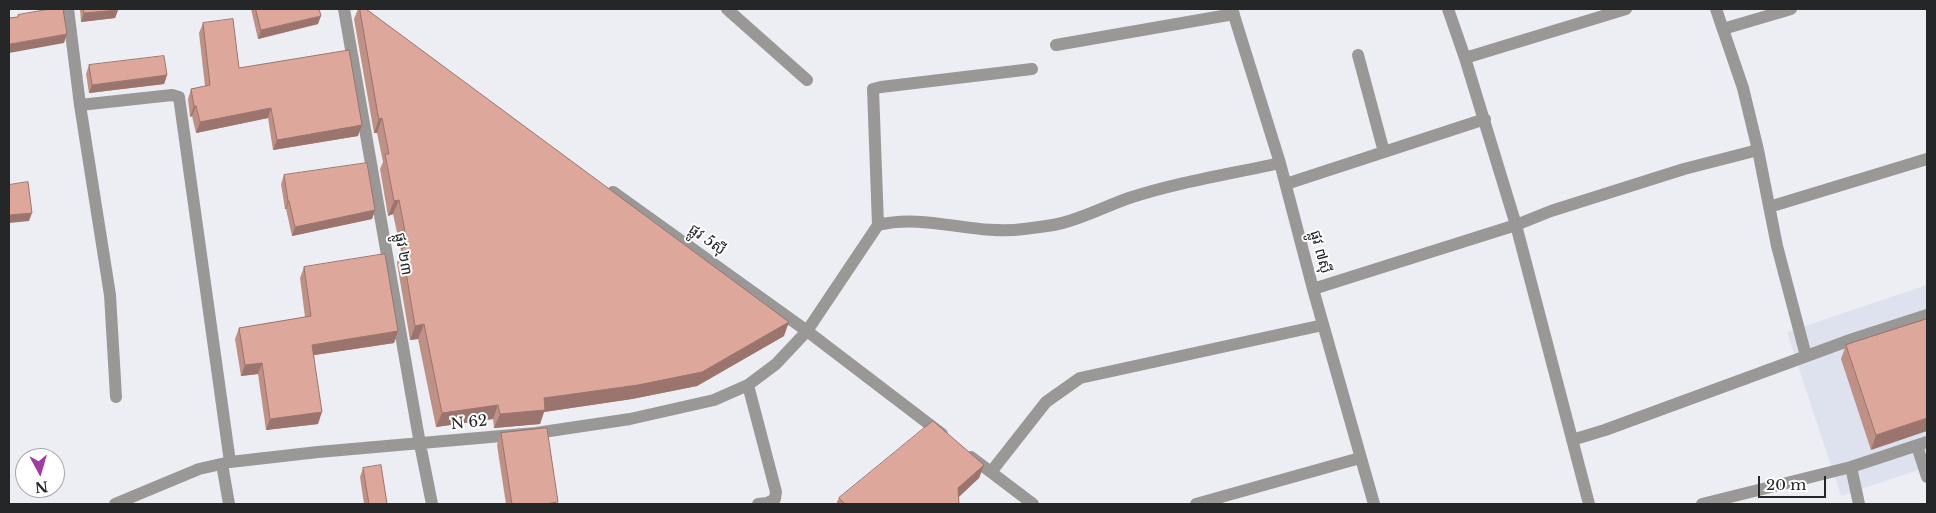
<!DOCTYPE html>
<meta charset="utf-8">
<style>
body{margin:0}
#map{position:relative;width:1936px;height:513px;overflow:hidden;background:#eceef3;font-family:"Libre Baskerville",serif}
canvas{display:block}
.frame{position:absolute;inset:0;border:10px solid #252628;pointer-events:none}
.north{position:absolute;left:15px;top:448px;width:50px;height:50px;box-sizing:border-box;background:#fff;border:1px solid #a8a8a9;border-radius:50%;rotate:174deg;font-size:14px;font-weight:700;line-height:20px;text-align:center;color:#252628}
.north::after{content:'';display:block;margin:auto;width:18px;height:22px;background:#9f3ca3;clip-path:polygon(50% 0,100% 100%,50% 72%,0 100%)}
.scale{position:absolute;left:1758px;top:476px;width:68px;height:22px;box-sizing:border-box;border:2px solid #252628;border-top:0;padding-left:6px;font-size:15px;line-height:18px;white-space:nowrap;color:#252628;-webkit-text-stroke:4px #fff;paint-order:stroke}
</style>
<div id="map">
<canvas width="1936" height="513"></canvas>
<div class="frame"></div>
<div class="north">N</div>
<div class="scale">20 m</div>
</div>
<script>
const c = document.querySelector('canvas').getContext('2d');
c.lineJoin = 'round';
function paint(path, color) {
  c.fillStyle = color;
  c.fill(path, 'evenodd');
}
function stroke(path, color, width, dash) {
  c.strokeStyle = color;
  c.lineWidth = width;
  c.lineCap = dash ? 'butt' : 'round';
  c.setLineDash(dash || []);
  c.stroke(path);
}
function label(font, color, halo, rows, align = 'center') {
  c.font = font + ' "Libre Baskerville","Noto Sans Khmer",serif';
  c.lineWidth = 4;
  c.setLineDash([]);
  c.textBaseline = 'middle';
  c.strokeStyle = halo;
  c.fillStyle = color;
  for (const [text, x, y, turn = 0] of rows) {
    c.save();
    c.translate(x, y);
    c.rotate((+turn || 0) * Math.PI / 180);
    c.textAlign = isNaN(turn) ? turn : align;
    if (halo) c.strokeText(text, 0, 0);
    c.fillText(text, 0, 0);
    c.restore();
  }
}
const built = new Path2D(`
 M1927,285V467L1841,496L1787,332Z`);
const minor = new Path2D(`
 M68,9L80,105L110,295L116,397
 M344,9L420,444L432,504
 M727,9L807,80
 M1232,9L1280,163L1313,289L1374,504
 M1448,9L1465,58L1516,225L1589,504
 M1716,9L1743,88L1758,150L1777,246L1806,356
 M1723,29L1791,9
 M1056,45L1234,14
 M1358,55L1384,152
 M1465,58L1626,9
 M80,105L172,95L179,97L230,462
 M1286,184L1485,119
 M613,192L807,331L942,434
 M1769,207L1927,159
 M878,225C926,213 975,236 1024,229C1039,227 1055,226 1069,221C1089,215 1109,205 1129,198C1178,182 1230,174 1280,163
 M1313,289L1516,225L1551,211L1684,169L1758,150
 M748,385L776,492L775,499L767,503L758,504
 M1572,440L1605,430L1853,339L1927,315
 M1917,446L1927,477
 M971,457L1033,504
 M222,464L229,504
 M1851,467L1859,504
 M991,472L1046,402L1080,378L1323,325
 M115,504L199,469L230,462L318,452L536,433L630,419L714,400L748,385L776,364L807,331L878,225L873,89L881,87L1032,69
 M1196,504L1360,458
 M1702,504L1851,467L1927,442`);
const wall = new Path2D(`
 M80,9H118V10L115,18L81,22Z
 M251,9H319L318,24L258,39Z
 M358,9H366L784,336L697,386L632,399L544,412L540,424L494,428L493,419L436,427L418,339L410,340L397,263L401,251L393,214L388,216L380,169L383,162L377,133H374L354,19Z
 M203,23L239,68L358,136L273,150L268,118L196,133L192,116L190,117L188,99L191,89L205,86L199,33Z
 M89,65L167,75L164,84L89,93L86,74Z
 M284,175L375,210L372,219L292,236L286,209H285L281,184Z
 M304,267L398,331L394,343L314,355L318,424L266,430L258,374L241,376L235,339L239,328L305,317L300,278Z
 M1927,319L1871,450L1841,359L1846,345Z
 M501,433L557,504H506L497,445Z
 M984,465L979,478L959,497V504H836L839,498Z
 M363,468L387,504H364L360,477Z`);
const shadedWall = new Path2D(`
 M118,10L115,18L81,22L84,13Z
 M321,16L318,24L258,39L261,30Z
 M67,34L64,43L9,53V48L10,44Z
 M167,75L164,84L89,93L92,85Z
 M194,106H196L192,116L190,117Z
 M271,108L268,118L196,133L200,122Z
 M382,118L377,133H374L379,119Z
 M362,125L358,136L273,150L277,140Z
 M399,200L393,214L388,216L394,201Z
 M288,201H289L286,209H285Z
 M375,210L372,219L292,236L295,227Z
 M32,213L29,221L9,223V215Z
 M789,322L784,336L697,386L632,399L544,412L540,424L494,428L500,414L544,398Z
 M424,324L418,339L410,340L415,326Z
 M398,331L394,343L308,356L312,345Z
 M262,363L258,374L241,376L245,365Z
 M498,405L493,419L436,427L442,413Z
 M322,412L318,424L266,430L270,419Z
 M1927,418V431L1871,450L1876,435Z
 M984,465L979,478L953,502L958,488Z`);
const building = new Path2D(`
 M50,9H63L67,34L10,44V48H9V18L18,17V15Z
 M84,9H118V10L84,13Z
 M256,9H319L321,16L261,30Z
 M360,9H366L789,322L702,372L638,385L544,398L545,410L500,414L498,405L442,413L424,324L415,326L402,248L408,247L399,200L394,201L385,154H389L382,118L379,119Z
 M233,19L239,68L349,50L362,125L277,140L271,108L200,122L196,106H194L191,89L210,85L203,23Z
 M164,56L167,75L92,85L89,65Z
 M367,163L375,210L295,227L289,201H288L284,175Z
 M28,182L32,213L9,215V185Z
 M385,254L398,331L312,345L322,412L270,419L262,363L245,365L239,328L311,316L304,267Z
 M1927,319V418L1876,435L1846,345Z
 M933,421L984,465L958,488L959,504H845L839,498Z
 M547,428L558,502L545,504H512L501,433Z
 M381,465L387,504H369L363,468Z`);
const streetNames = [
 ["ផ្លូវ 5ស៊ី",707,240,36],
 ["ផ្លូវ ៧ស៊ី",1320,252,75],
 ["ផ្លូវ ២៣",403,254,80],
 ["N 62",469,423,-6]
];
paint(built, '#dde2ee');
stroke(minor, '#999896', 12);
paint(wall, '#bf9086');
paint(shadedWall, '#9b756d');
paint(building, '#dea79c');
stroke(building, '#9b756d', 1);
label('15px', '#252628', '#fff', streetNames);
</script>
